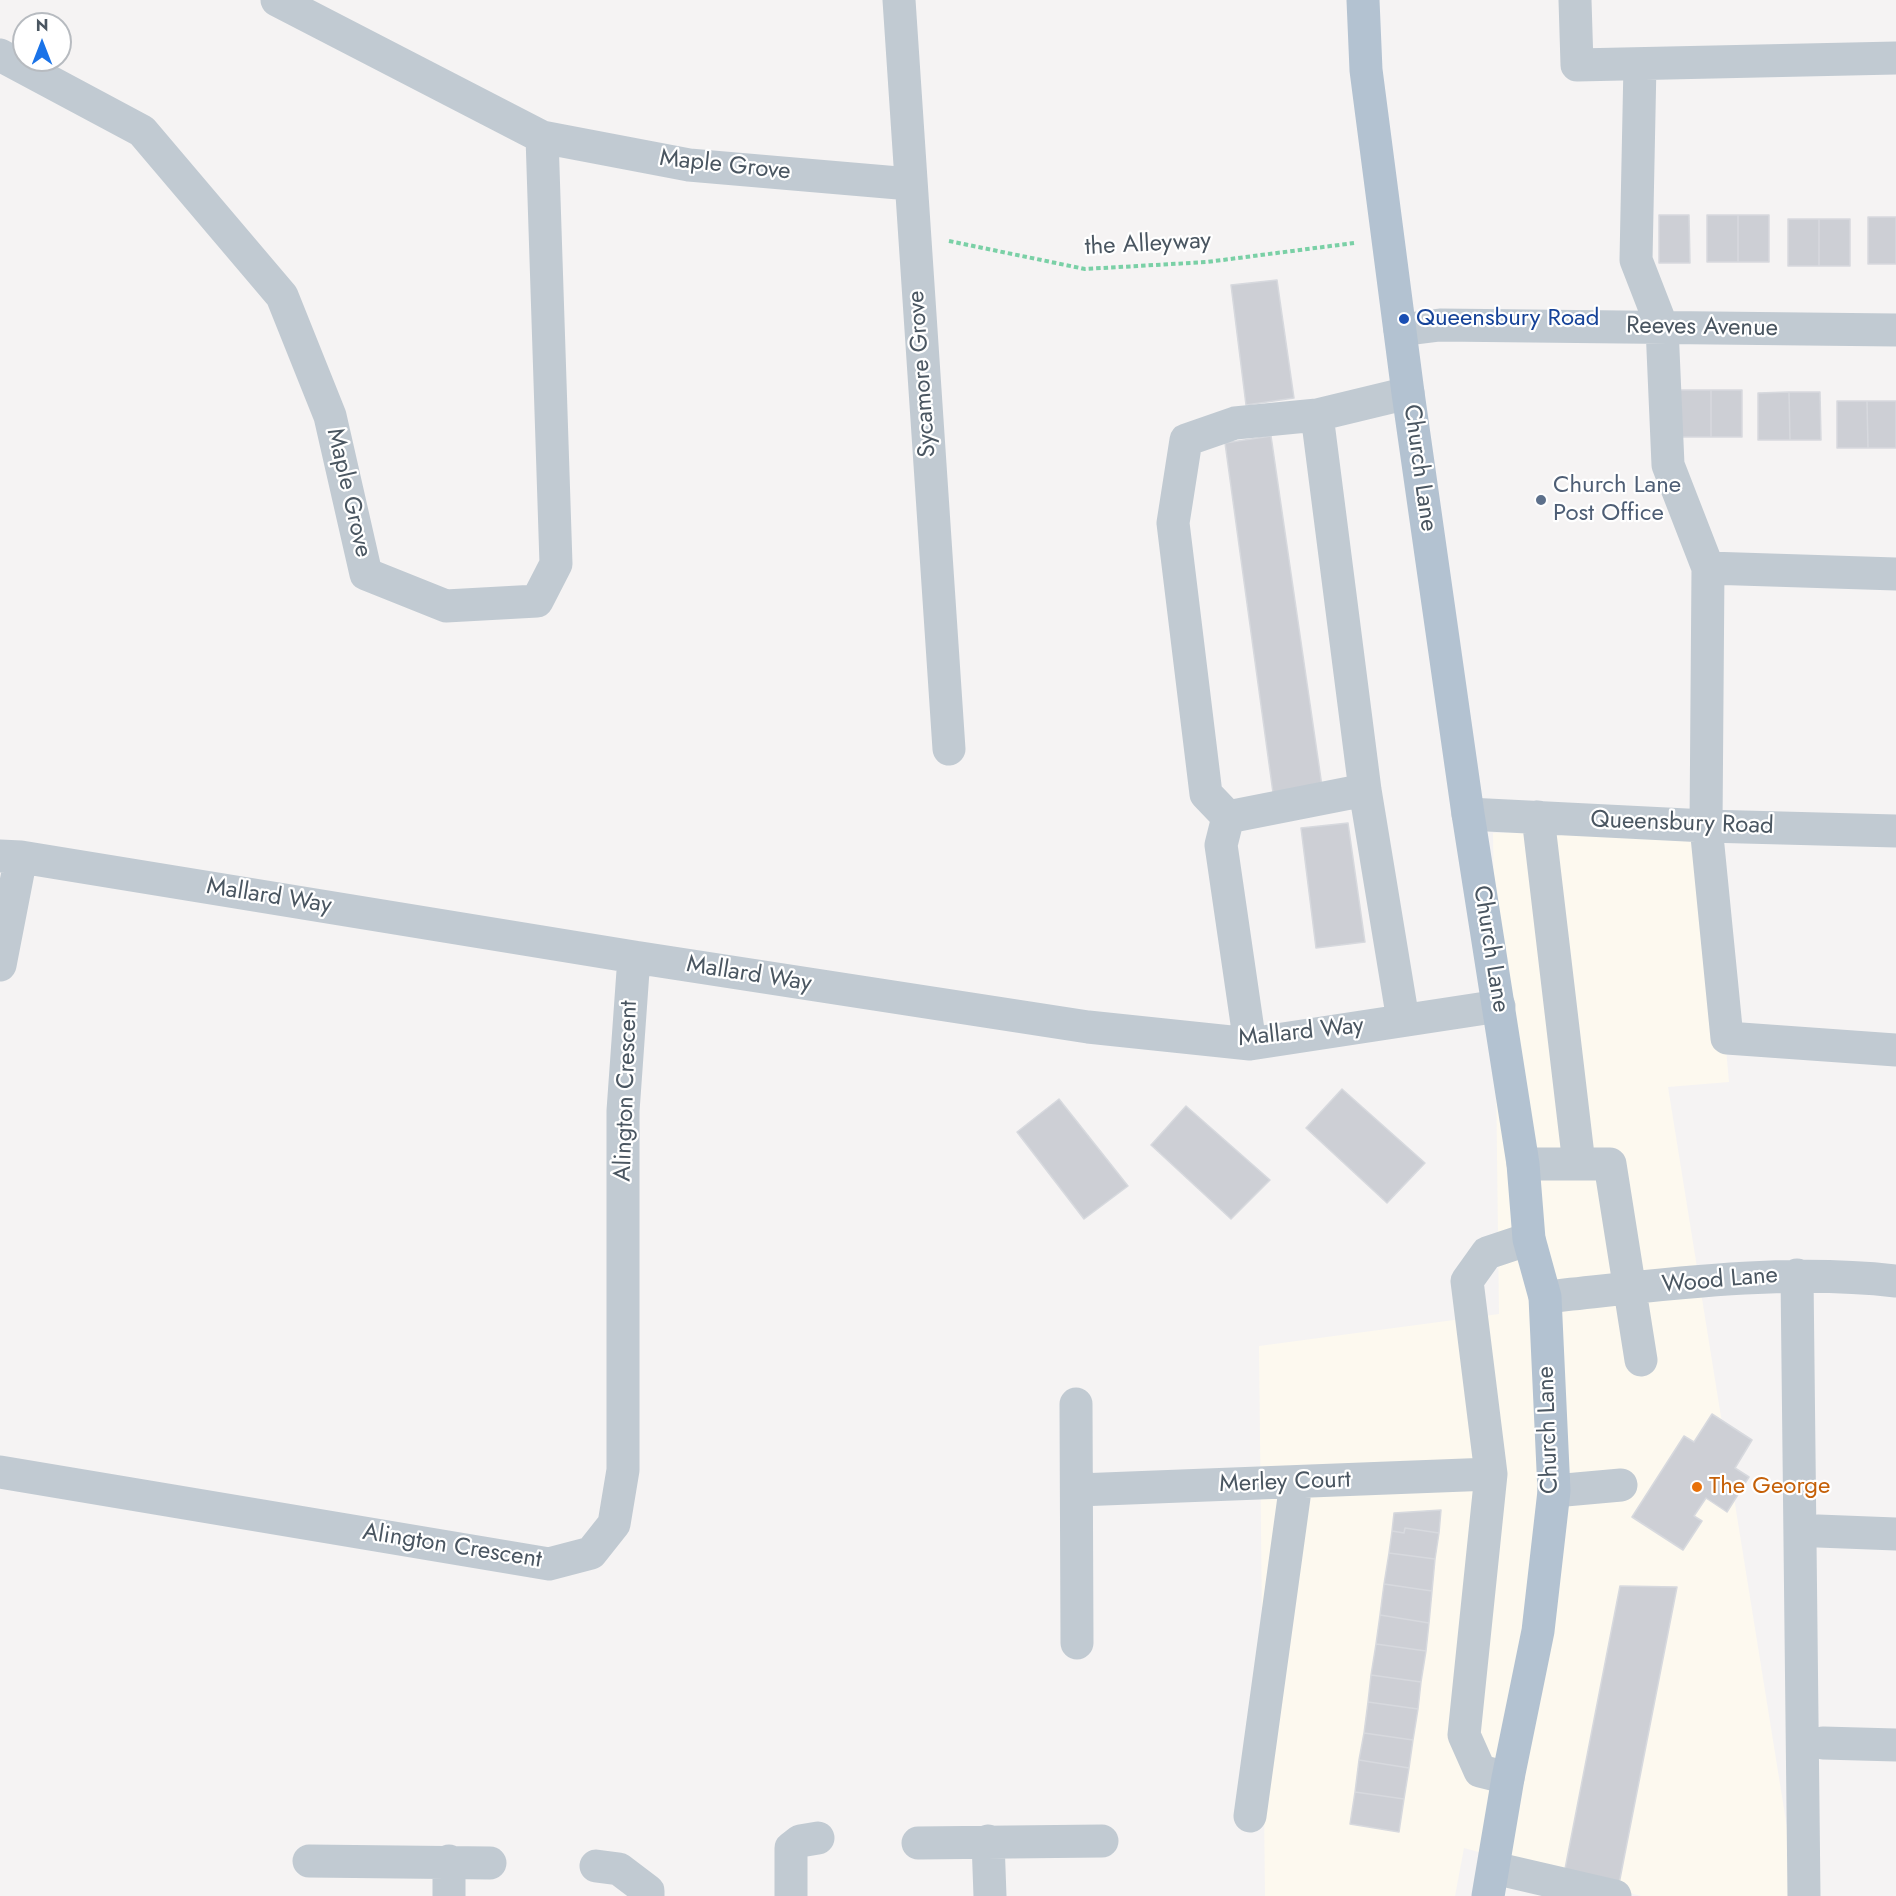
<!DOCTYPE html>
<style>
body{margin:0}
#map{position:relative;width:1896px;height:1896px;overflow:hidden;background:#f5f3f3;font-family:Jost,sans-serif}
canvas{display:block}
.north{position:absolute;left:12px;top:12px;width:60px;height:60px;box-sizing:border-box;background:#fff;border:2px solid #b7bbc0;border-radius:50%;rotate:0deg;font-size:16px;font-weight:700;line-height:24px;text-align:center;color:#4a5661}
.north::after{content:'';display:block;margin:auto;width:21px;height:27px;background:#1a73e8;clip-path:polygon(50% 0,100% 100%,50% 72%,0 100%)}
</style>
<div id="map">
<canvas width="1896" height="1896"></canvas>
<div class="north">N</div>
</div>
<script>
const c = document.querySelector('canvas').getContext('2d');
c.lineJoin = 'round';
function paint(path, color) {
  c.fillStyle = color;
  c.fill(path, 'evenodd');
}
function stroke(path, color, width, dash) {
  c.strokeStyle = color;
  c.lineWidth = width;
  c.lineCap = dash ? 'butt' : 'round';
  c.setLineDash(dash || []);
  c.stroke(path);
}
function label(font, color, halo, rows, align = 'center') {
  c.font = font + ' Jost,sans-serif';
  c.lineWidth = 4.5;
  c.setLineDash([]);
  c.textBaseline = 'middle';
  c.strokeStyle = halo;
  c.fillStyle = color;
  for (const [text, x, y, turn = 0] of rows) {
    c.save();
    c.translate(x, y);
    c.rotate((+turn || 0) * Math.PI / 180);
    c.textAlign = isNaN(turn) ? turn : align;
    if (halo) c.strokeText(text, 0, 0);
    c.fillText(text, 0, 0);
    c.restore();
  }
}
const commercial = new Path2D(`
 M1706,826L1729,1082L1668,1087L1798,1896H1641L1464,1848L1455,1896H1265L1259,1346L1499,1314L1493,833Z`);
const building = new Path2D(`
 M1659,215H1689L1690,263H1659Z
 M1707,215H1738V262H1707Z
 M1738,215H1769V262H1738Z
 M1868,217H1896V264H1868Z
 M1788,219H1819V266H1788Z
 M1819,219H1850V266H1819Z
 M1277,280L1294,398L1246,405L1231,285Z
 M1680,390H1711V437H1680Z
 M1711,390H1742V437H1711Z
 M1789,392L1790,440H1758V393Z
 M1789,392H1820L1821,440H1790Z
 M1837,401H1867L1868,448H1837Z
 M1867,401H1896V448H1868Z
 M1271,436L1323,793L1274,800L1225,443Z
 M1348,823L1365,942L1316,948L1301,828Z
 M1342,1089L1425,1163L1387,1203L1306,1128Z
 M1059,1099L1128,1186L1084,1219L1017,1132Z
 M1186,1106L1270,1180L1231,1219L1151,1145Z
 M1712,1414L1752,1440L1735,1468L1749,1477L1727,1512L1706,1498L1694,1516L1702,1521L1683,1550L1632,1517L1684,1436L1694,1442Z
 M1441,1510L1439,1533L1405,1528L1404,1533L1392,1531L1394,1513Z
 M1405,1528L1439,1533L1435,1559L1389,1553L1392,1531L1404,1533Z
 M1389,1553L1435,1559L1432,1591L1384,1584Z
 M1384,1584L1432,1591L1429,1623L1380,1615Z
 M1620,1586L1677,1587L1618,1889L1565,1869Z
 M1380,1615L1429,1623L1426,1651L1376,1644Z
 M1376,1644L1426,1651L1421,1682L1371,1675Z
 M1371,1675L1421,1682L1418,1709L1368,1702Z
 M1368,1702L1418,1709L1413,1740L1364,1733Z
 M1364,1733L1413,1740L1409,1768L1359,1760Z
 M1359,1760L1409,1768L1404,1799L1355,1792Z
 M1355,1792L1404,1799L1399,1832L1350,1824Z`);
const path = new Path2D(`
 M949,241L1085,269L1207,262L1354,243`);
const minor = new Path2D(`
 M277,0L542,137L689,165L910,184
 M899,0L949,749
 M1575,0L1577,65L1896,58
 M0,55L142,131L282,296L330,416L366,574L446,606L537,601L556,564L542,137
 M1640,64L1636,260L1662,327L1668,465L1708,568L1706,826L1727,1038L1896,1050
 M1400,330L1440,325L1896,330
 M1708,568L1896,574
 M1468,814L1706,826L1896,831
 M1228,817L1206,794L1173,523L1186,440L1235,423L1317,415
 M1538,817L1579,1164
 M0,856L21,857L634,957L1088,1027L1250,1044L1499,1006
 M0,965L21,857
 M1403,1020L1365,790L1317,415L1408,393
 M1250,1044L1221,845L1228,817L1365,790
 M1523,1164H1610L1641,1360
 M1797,1275L1804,1896
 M1545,1297C1661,1285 1779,1268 1896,1281
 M1076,1404L1077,1643
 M0,1472L549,1564L591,1553L614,1524L623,1470V1111L634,957
 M1078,1490L1491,1474
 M1554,1491L1621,1485
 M1818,1531L1896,1534
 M1823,1743L1896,1745
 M1508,1778L1480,1771L1464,1735L1491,1474L1467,1281L1487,1253L1529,1239
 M1250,1816L1296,1483
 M988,1841L990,1896
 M918,1843L1102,1841
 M309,1861L490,1863
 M449,1861V1896
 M596,1866L619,1869L648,1891V1896
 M1494,1868L1615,1896
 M791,1896V1848L800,1841L818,1838`);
const major = new Path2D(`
 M1363,0L1366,70L1408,393L1468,814L1523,1164L1529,1239L1545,1297L1554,1491L1538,1631L1508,1778L1488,1896`);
const markers = [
 [1404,319,6,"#1a4fb4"],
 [1541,500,6,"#5c6f8a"],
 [1697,1487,6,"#e8710a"]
];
const streetNames = [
 ["Maple Grove",725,166,6],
 ["the Alleyway",1148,245,-3],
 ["Reeves Avenue",1702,328,1],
 ["Sycamore Grove",923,374,-94],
 ["Church Lane",1419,468,82],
 ["Maple Grove",348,493,77],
 ["Queensbury Road",1682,824,2],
 ["Mallard Way",269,897,9],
 ["Church Lane",1490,949,81],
 ["Mallard Way",749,975,9],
 ["Mallard Way",1301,1033,-6],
 ["Alington Crescent",627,1091,-88],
 ["Wood Lane",1720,1281,-5],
 ["Church Lane",1549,1430,-92],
 ["Merley Court",1285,1483,-2],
 ["Alington Crescent",452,1547,9]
];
const transitNames = [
 ["Queensbury Road",1416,319]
];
const serviceNames = [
 ["Church Lane",1553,486],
 ["Post Office",1553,514]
];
const foodNames = [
 ["The George",1709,1487]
];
paint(commercial, '#fdf9ef');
paint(building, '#cdcfd5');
stroke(building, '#d7d9de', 1.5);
stroke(path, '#7ad0a6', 4, [4.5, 3]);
stroke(minor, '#c1cad2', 33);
stroke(major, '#b3c2d1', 33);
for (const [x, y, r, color] of markers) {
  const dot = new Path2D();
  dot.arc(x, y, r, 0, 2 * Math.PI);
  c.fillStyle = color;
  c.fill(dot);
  stroke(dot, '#fff', 2);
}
label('24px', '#4a5661', '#fff', streetNames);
label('24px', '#164399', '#fff', transitNames, 'left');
label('24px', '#4e5e75', '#fff', serviceNames, 'left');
label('24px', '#c56008', '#fff', foodNames, 'left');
</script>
